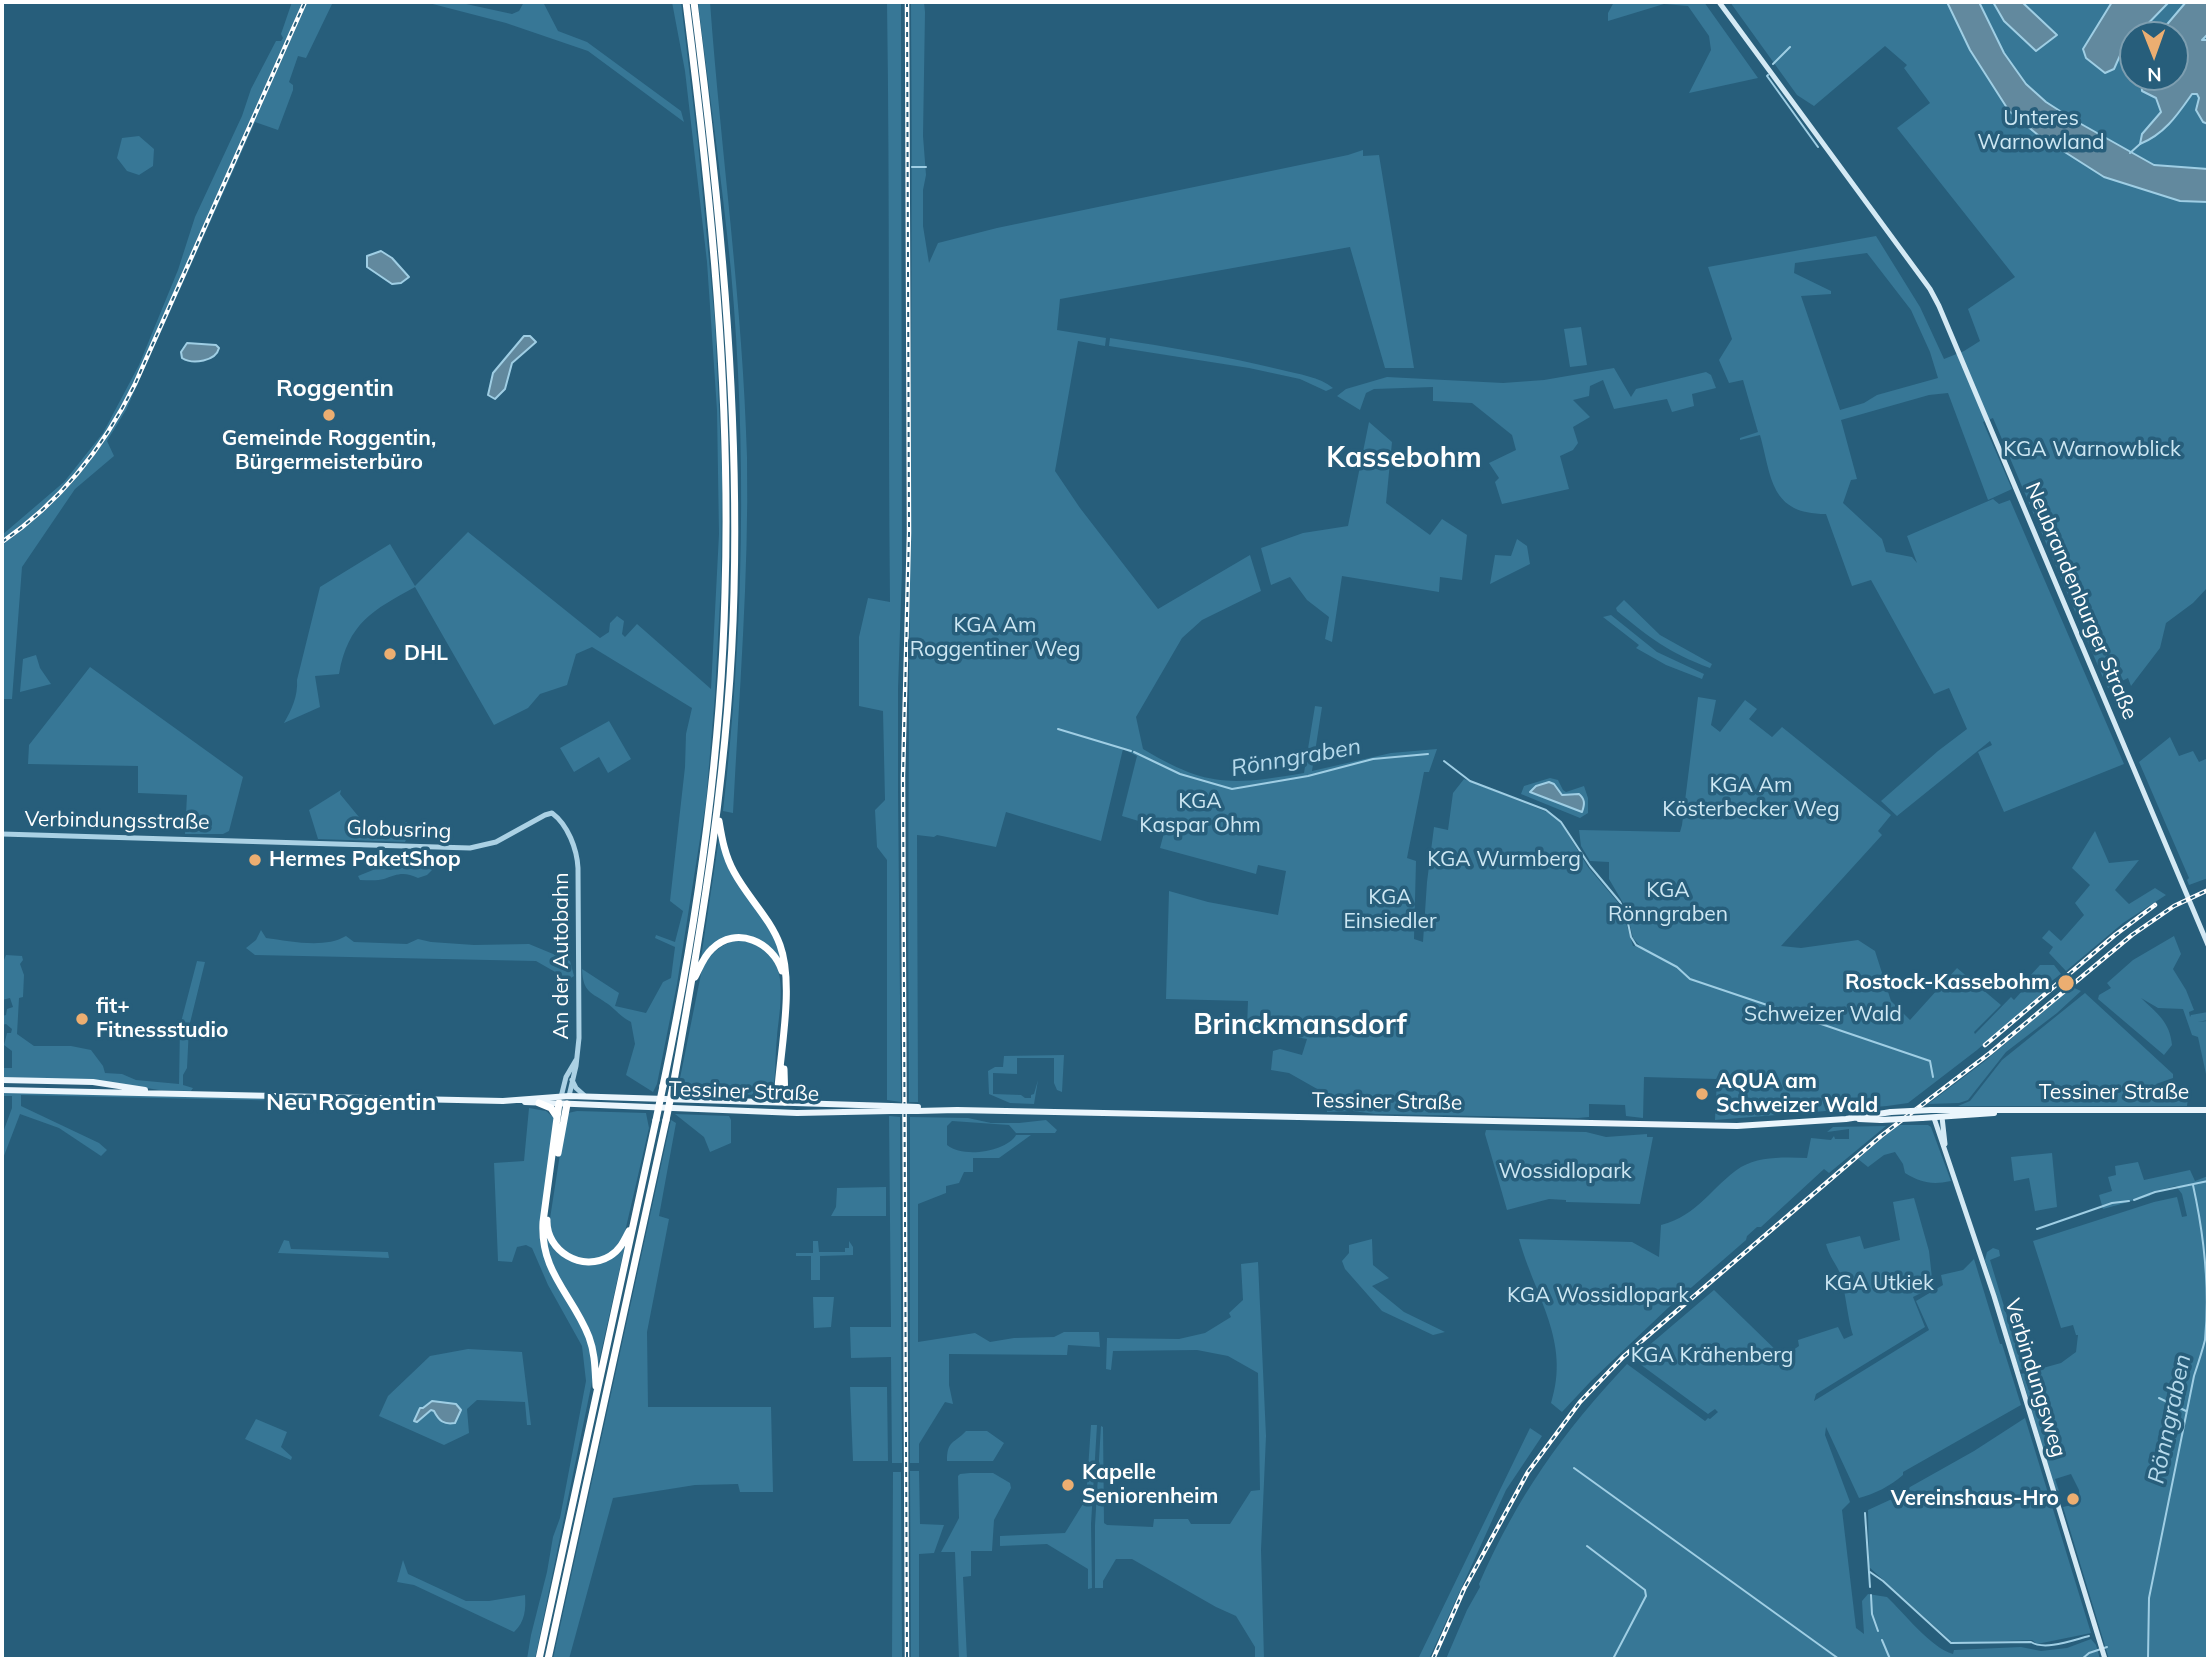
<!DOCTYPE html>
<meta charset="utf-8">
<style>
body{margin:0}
#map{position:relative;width:2210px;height:1661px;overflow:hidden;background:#275e7b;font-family:Mulish,sans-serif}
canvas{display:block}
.frame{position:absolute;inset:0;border:4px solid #fff;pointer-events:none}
.north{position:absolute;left:2119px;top:21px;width:70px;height:70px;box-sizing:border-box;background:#275e7b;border:2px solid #7d9eb0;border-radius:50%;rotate:179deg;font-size:19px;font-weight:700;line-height:28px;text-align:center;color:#fff}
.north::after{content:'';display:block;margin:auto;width:24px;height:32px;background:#ecae71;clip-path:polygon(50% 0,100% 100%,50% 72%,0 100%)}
</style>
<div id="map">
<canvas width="2210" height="1661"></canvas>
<div class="frame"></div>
<div class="north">N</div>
</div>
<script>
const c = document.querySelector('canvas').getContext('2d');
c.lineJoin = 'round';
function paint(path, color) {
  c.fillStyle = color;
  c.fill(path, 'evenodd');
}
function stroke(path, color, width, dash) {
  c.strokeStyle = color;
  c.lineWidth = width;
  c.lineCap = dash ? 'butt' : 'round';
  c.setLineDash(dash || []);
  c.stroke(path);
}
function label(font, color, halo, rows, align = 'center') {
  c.font = font + ' Mulish,sans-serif';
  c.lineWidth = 7;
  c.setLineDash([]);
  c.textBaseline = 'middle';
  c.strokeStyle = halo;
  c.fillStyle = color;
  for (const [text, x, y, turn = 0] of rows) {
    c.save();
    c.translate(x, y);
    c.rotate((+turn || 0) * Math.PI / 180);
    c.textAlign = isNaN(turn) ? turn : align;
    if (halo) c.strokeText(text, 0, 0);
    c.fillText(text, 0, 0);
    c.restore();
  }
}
const green = new Path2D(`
 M292,2H333L306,58L298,56L289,82L293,85V90L278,130L255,122L126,410L107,441L114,456L75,489L22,567L12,699H2V535L64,482L103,433L139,365L178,270L195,217L242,116L251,89L276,41H281L283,38L281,34Z
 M425,2H457L512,14L519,11L524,2H543L558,31L587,42L681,111L684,122L588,51L506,23Z
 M672,2H681L698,144L715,323L722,473L721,583L715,695L706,801L677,984L657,1084L653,1092L626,1075L635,1044L631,1022C621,1017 616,1010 608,1004C591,992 583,993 582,969L619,993L615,1006L646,1013L663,982L671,978L675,947L655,938L656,935L675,942L683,911L670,901L685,767L686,734L692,708L592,647L576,654L567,685L540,694L528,708L494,725L415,587C373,610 348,623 339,674L315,676L320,707L284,723C292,709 298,696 297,680L320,587L390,544L415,586L468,532L600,638L609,632L610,623L617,616L624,621L622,634L625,637L637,624L711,689L719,534L717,410L707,262L685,71Z
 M698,2H710C721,154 743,305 747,457C749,576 739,694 733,813L723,811C744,632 747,450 731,271C722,181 709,91 698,2Z
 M887,2H901L902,570L898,689V791L901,1102L887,1100V860L877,847L875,810L885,800L883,711L859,706V637L868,598L890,602C888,402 890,202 887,2Z
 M911,2H924L925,12L923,136L926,175L923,190V226L929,263L938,243L997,228L1348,155L1363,150V156L1379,155L1414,368H1385L1350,247L1060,299L1057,330L1106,338L1105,346L1078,341L1055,471L1080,508L1158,609L1250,555L1261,591L1202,620L1182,638L1136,717L1143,749C1208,788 1232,785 1304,773L1315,706L1322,707L1312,771L1391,753L1437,749L1429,772H1424L1407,858L1416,861L1414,939L1423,942L1427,882L1434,827L1448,830L1453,793L1464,779L1552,814L1561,823L1588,867L1621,906L1633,946L1641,947L1633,938L1626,908L1609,879V862L1590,861L1581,846L1579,830L1680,832L1682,825L1698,697L1716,700L1711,725L1720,732L1745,700L1757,709L1749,719L1772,737L1782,727L1891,815L1878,831L1882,835L1781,946L1801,948L1858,940L1875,951L1891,1001L1910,1020L1957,968L2001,1005L1974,1032L1975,1034L2011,997L2014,1000L2022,991L2019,988L2040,965H2054L2061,974L2049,983L2051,986L1977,1050L1908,1103L1887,1106L1715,1120L1717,1079L1644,1077L1643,1118L1626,1116L1625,1105L1589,1104V1117L1578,1118L1375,1114L1353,1111L1327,1112L1326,1094L1289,1073L1271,1070L1273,1051L1280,1049L1302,1055L1307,1039L1247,1028L1248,1001L1166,999L1169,891L1208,902L1278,915L1286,871L1258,865L1256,874L1160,848L1165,829L1122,816L1137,756L1123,749L1101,841L1006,812L996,847L937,835L934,837L917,835L918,1102H909C906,735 914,368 911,2Z
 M1614,2H1704L1758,78L1689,93L1711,50L1709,36L1688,6L1664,4L1608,21V13Z
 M1730,2H2208V587L2193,603L2166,623L2160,648L2131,686L2128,678L2108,688L2104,680L1993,418L1983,422L2012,489L1988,500L1948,393L1929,395L1841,420L1857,479L1851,480L1843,503L1882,539L1886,552L1912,557L1917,563L1907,536L1993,499L1999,504L2010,500L2124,764L2004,812L1978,752L1992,745L1990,741L1897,816L1881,801L1938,751L1967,729L1949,688L1934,694L1871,580L1852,586L1826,514C1770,514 1772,478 1760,435L1740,440V438L1758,432L1743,380L1729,383L1719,360L1732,339L1708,267L1876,236L1920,307L1944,359L1964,351L1980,341L1968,309L2015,277L1897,128L1930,103L1904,68L1907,65L1885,46L1814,106L1797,95ZM2133,35H2175V77H2133ZM1867,253L1911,310L1930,352L1938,378L1877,395L1864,403L1840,410L1801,296L1831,294V291L1794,273L1795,263Z
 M139,136L154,149L153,166L139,175L127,171L117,158L122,138Z
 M1581,327L1587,365L1570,367L1564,329Z
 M1110,338C1168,347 1225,356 1282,370C1298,374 1320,377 1333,388L1326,391L1300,379L1249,368L1109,346Z
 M1614,368L1631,397L1636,389L1706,372L1711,375L1716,388L1692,394L1694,406L1672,412L1667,399L1614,409L1603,380L1590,386L1589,396L1573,400L1590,417L1573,427L1578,443L1573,450L1560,456L1569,489L1502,504L1495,482L1499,478L1489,463L1516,450L1512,435L1472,403L1433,401V387L1374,389L1366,393L1360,410L1337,396L1346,389L1387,377L1503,383L1544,380Z
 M1369,422L1392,442L1386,503L1430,535L1442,519L1467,535L1462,580L1440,577L1439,592L1342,576L1332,642L1325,639L1329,617L1307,600L1290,577L1271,585L1261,548L1303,533L1348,526Z
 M1517,539L1527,546L1530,564L1490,584L1495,555L1511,556Z
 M1624,600L1660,635L1712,664L1710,668C1669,653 1650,638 1617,611L1616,608Z
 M1611,615L1657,652L1704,674L1702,679L1666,665L1636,648L1639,645L1603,617Z
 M36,655L40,668L51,684L20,692L23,659Z
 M90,667L243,777L229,831L223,834H185L187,795L138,793V766L28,764L29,745Z
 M609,721L631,759L608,773L599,757L574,772L560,748Z
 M2170,737L2179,756L2193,751L2199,762L2208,758V878L2189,885L2187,880L2189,878L2139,762Z
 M1550,778L1558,780L1563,790L1566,792L1584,786L1588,798V813L1580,818L1521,794L1524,786Z
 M341,790L340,794L377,839L388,837L406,822L412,826L405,842L318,839L309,810Z
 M2095,831L2109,863L2139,860L2115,890L2129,904L2155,888L2166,895L2123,923L2066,971L2049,953L2053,947L2042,938L2049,930L2061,941L2084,915L2075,903L2090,885L2072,868Z
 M719,838L723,851L776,940L783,968L767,944L755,938L737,936L701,958Z
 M415,866H427L432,870L427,875L418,878C404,871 397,874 384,879C377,881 368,880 360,880L358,876L378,868L390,870Z
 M261,930L266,938C290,941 324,949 346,936L354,942L407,944L418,939L431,942L474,945L529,944L570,961L574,976L571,978L564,977L536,961L255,955L246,948L256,940Z
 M2174,936L2181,954L2173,969L2186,990L2194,1010L2189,1012L2190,1017L2191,1015L2208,1012V1020L2198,1022L2208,1021V1074H2206L2198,1037L2192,1035L2183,1009L2158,1008L2141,998C2157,1013 2170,1022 2172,1045L2164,1055L2098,999L2099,995L2111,988L2107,983L2133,960Z
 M738,940C793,947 781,998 777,1037C775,1055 776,1074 773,1092L765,1095L677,1093L702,969C711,953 720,944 738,940Z
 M6,955L22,956L23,960L20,964L24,975L23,997L19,998L17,1034L34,1046H71L91,1050L103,1066L105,1073L122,1074L136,1080L179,1084L180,1026L197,961L205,962L189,1027L187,1068L183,1075V1085L193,1088L191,1091L159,1090L108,1082L2,1077V1068H12V1051L4,1045L7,1033H11L12,1029L6,1024L2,1025V1016L6,1015L7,1009L13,1007L10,998L2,1000V960H4Z
 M2072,987L2081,991L2057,1013L2006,1052L1968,1100L1959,1103L1928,1104L1985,1061Z
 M2085,993L2173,1074V1078L2156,1084L2157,1086L2189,1090L2187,1106H1958L1970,1101L2002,1060Z
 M1064,1055L1062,1092L1057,1090L1054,1083V1058H1017V1074L993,1073V1094L1021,1095L1025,1098H1031V1095L1034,1094L1038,1080L1034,1104L1010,1103L989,1094L988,1071L995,1067H1003L1004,1056Z
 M2,1092L338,1100L340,1102L21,1095V1106L99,1143L107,1150L101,1156L59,1128L20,1114L2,1161V1135L12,1108V1096H2Z
 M529,1108L546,1111L554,1118L542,1246L589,1342L593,1377L535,1659H527L531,1635L547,1572L553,1537L560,1518L586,1381L582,1346L548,1285L532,1248L526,1245L517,1247L512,1262L498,1261L494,1163L524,1161Z
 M577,1111L646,1113L649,1128L624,1236L611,1253L594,1260L571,1256L555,1241L549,1225L564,1128L568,1113Z
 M675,1114L729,1116L731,1120V1143L710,1152L704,1137Z
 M889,1116L900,1117L902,1463H892L891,1357L851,1358L850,1327H891Z
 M910,1117L968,1118L991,1123H1019L1046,1120L1057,1130L1055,1133H1016L1009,1125L952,1121L947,1126V1145C964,1159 1007,1151 1016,1135H1031L999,1158H973V1172H964L959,1183L946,1186V1193L918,1204V1342L975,1333L990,1342L1014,1338L1054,1337L1064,1332H1099L1100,1347L1068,1345L1067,1355L949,1354V1385L953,1404L945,1402L919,1444V1463H910Z
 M671,1120L676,1123L659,1216L669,1219L647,1332L648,1407H771L773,1492H740L738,1484L695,1485L613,1498L569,1659H553Z
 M1898,1125H1928L1931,1127L1951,1181C1932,1185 1922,1183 1905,1173L1903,1164L1895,1152L1884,1155L1868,1167L1858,1159Z
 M1886,1126L1829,1173L1824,1169L1761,1227H1757L1747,1236L1746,1240L1669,1307L1591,1381L1562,1412L1551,1403C1571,1341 1535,1297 1519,1239L1632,1242L1659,1257L1661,1225C1699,1215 1711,1187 1741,1167C1760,1156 1786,1157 1807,1158L1811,1138L1831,1140L1834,1136L1835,1139H1849V1129L1827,1132L1833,1127Z
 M1486,1130L1586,1132L1606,1137L1647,1134V1137H1653L1640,1204L1566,1202V1200L1549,1199L1507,1210L1485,1134Z
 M2052,1153L2057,1207L2035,1211L2029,1178L2014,1181L2011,1157Z
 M2138,1162L2144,1180L2190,1170L2195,1181L2208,1176V1659H2109L2063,1507L2080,1503L2079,1490L2071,1474L2055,1479L2059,1491L2055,1489L2021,1374L2061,1363L2076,1352L2078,1335H2076L2073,1325L2061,1328L2033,1241L2154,1202L2177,1197L2182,1217L2187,1216L2182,1194L2176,1186L2151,1192L2150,1196L2103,1209L2099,1195L2112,1191L2108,1177L2116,1175L2115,1166Z
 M886,1187V1216H831L836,1207L837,1188Z
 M1914,1198L1929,1251L1933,1287L1913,1297L1925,1327L1816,1394L1814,1401L1929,1330L1916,1301L1943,1285L1941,1275L1963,1270L1974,1259L2000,1344H2002L2021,1405L1903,1472V1475C1890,1486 1875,1494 1859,1498L1826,1427L1825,1435L1850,1502L1842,1510L1856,1628L1864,1634L1862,1601L1868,1594L1887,1597C1904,1613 1931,1648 1953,1654L1954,1650L2021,1647L2041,1651L2067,1648L2091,1639L2096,1645L2100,1659H1446L1467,1610L1480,1587L1479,1584C1517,1497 1562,1433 1627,1364L1705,1421L1708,1418L1710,1419L1718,1412L1715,1409L1708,1414L1633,1359L1714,1290L1783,1357L1799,1346L1798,1340L1838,1327L1844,1339L1853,1335C1847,1317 1845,1283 1838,1269C1833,1260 1829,1255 1826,1244L1860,1236L1864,1249L1900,1240L1893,1202Z
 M546,1231L551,1243L590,1265L625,1245L597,1370L596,1357L547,1251Z
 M1372,1239L1373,1265L1389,1278L1372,1286L1404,1312L1445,1332L1433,1335L1382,1311L1345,1269L1342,1261L1349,1253V1245Z
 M284,1240L289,1241L291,1249L388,1252L389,1258L278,1253Z
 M813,1241H818L819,1252H845V1248H849V1241L853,1247V1255L820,1256V1280H811V1256H796V1253H813Z
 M1993,1248L1999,1250L2000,1256L1990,1260L2013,1336L2019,1335L2029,1368L2019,1370L1985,1260L1987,1252Z
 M1258,1262L1266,1436L1261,1550L1264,1659H1255V1647L1236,1616L1216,1607L1132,1559H1116L1103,1581V1588H1095V1525L1101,1426L1103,1427L1104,1523L1107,1525L1153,1527L1154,1519H1188L1191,1524H1230L1251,1491L1260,1490L1258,1373L1228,1356L1197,1350L1113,1351L1111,1370L1106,1369L1107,1338L1179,1339L1205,1333L1231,1317L1229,1313L1243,1300L1241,1264Z
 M813,1297H834L831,1327L814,1328Z
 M468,1349L522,1352L531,1425H527L525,1402L477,1400L467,1409L469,1433L444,1445L379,1416L388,1396L430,1356Z
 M850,1387H887L888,1461H853Z
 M2025,1418L2091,1633L2037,1644L2032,1640L1953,1643L1869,1567L1868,1510L1905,1493L1910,1487L1974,1451Z
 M256,1419L287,1432L281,1447L292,1457L291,1460L245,1439Z
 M1091,1425H1097L1091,1524L1092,1588L1088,1589V1569L1047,1544L1000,1546V1536L1065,1533L1086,1499Z
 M1530,1428L1542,1436L1506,1490L1429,1659H1418Z
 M966,1431H987L1004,1443L993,1461H947C947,1440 954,1444 966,1431Z
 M910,1471H919L920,1524L944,1525L934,1553L919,1554V1659H911Z
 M893,1472H901L902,1659H892Z
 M970,1473H993L1010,1483L1011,1488L994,1520L992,1551H971V1576L963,1577L967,1659H959L955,1552H941L959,1518L958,1476L960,1474Z
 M403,1560L408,1574L466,1601H489L525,1595C526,1609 525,1622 514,1632L414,1585L397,1582Z`);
const water = new Path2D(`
 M1947,2H1979L2004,53L2026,84L2046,102L2074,120L2154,165L2208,169V202L2180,201L2104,177L2038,135L2009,111L1970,50Z
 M1993,2H2022L2057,35L2036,51L2004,21Z
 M2112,2H2169L2137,35H2133L2130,49L2133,52V58L2122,51L2114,69L2105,73L2086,58L2083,49Z
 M2186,2H2208V34L2202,40H2208V124L2203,122L2196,110L2199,98L2197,94H2192C2178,114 2165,134 2140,144L2142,134L2161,112L2156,98L2142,91L2141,77H2175V35H2158Z
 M381,251L392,258L409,277L401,283L392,284L367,267V256Z
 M524,336H530L536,342L512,363L505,389L495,399L488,395L493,373Z
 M187,343L216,345L219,348C216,361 193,365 182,358L181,352Z
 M1549,782L1554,784L1562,795L1579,794C1585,799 1585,804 1582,812L1530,792L1536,786Z
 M432,1401L456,1404L461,1410L455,1423C444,1425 439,1421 434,1411L431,1410L417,1422L414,1421L420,1408H423Z`);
const stream = new Path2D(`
 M1773,64L1790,47
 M1768,75L1767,76L1818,147
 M2130,153L2140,144
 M912,167H926
 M1058,729L1131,751
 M1134,752L1180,774L1232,789L1308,776L1373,759L1428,754
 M1444,761L1470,781L1546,810L1561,822L1590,866L1620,902L1626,914L1631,937L1636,945L1677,967L1690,979L1776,1008
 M1780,1010L1930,1061L1933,1077
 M2134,1200L2155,1192L2208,1181
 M2037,1229L2112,1203L2129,1201
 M2159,1398L2186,1411
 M1574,1468L1839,1659
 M1865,1513L1870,1587
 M1587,1546L1645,1590L1646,1596L1613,1659
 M1870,1572L1883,1581L1951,1643L2031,1642C2045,1651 2073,1640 2089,1636
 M1871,1595L1872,1614L1878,1631
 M1882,1640L1890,1659
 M2082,1659L2089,1653L2107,1647
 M2148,1659L2149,1598L2194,1376C2198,1364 2202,1352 2205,1340C2210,1288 2204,1235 2193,1185`);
const tertiary = new Path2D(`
 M2,834L470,848L496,842L545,815L552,813C568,825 577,849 578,868L579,1038L576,1066L569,1096
 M572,1080L576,1088L585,1096
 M561,1097L566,1077L576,1060`);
const secondary = new Path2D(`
 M1719,2L1930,289L1939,306L2208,945
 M1942,1117L1945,1144
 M1934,1118L1994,1296L2105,1659`);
const primary = new Path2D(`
 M2,1080L93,1082L145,1090
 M2,1090L503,1101L569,1096L891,1106
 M525,1102L797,1113L891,1111
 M1931,1110H2208
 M917,1111L957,1110L1737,1126L1846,1119L1891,1112
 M1922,1118L1994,1113
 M1859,1119L1881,1120`);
const motorway = new Path2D(`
 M719,821C722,839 725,856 734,872C748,898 770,918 780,945C795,986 779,1057 777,1101
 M695,977C700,967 704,956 712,949C736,925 773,942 782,971
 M784,1069L785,1102
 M663,1086C697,923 721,758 725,592C731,394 711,198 686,2
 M673,1086C703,922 730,758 734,592C739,393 719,198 694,2
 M539,1103L551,1108L557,1117
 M559,1103L543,1222C540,1273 573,1295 589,1337C595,1353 595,1369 596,1386
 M558,1153L567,1104
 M547,1220C546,1251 582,1273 610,1256C620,1250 624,1241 629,1231
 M539,1659L656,1120
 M548,1659L666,1120`);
const rail = new Path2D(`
 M907,2L909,533L903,776L907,1659
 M2,542C60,502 104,447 135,384L305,2
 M1985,1045L2115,935L2155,905
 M1433,1659L1464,1589L1528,1472L1580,1402L1623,1357L1881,1136L1990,1053L2132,935L2174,906L2208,890`);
const primaryBridge = new Path2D(`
 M891,1106L918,1107
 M891,1111H917
 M1891,1112L1931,1110
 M1881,1120L1922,1118`);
const motorwayBridge = new Path2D(`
 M656,1120L663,1086
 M666,1120L673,1086`);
const markers = [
 [329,415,7,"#ecae71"],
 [390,654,7,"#ecae71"],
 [255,860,7,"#ecae71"],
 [2066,983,9,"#ecae71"],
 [82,1019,7,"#ecae71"],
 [1702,1094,7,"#ecae71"],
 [1068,1485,7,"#ecae71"],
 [2073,1499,7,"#ecae71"]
];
const parkNames = [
 ["Unteres",2041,119],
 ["Warnowland",2041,143],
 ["KGA Warnowblick",2092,450],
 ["KGA Am",995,626],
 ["Roggentiner Weg",995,650],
 ["KGA Am",1751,786],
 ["Kösterbecker Weg",1751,810],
 ["KGA",1200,802],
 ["Kaspar Ohm",1200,826],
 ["KGA Wurmberg",1504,860],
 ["KGA",1668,891],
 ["Rönngraben",1668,915],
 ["KGA",1390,898],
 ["Einsiedler",1390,922],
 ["Schweizer Wald",1823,1015],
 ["Wossidlopark",1565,1172],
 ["KGA Utkiek",1879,1284],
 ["KGA Wossidlopark",1598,1296],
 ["KGA Krähenberg",1712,1356]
];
const poiNames = [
 ["Gemeinde Roggentin,",329,439,"center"],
 ["Bürgermeisterbüro",329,463,"center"],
 ["DHL",404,654],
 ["Hermes PaketShop",269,860],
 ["Rostock-Kassebohm",2050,983,"right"],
 ["fit+",96,1007],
 ["Fitnessstudio",96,1031],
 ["AQUA am",1716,1082],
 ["Schweizer Wald",1716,1106],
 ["Kapelle",1082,1473],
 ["Seniorenheim",1082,1497],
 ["Vereinshaus-Hro",2059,1499,"right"]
];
const streetNames = [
 ["Neubrandenburger Straße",2081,601,67],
 ["Verbindungsstraße",117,821,1],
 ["Globusring",399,830,2],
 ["An der Autobahn",562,956,-90],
 ["Tessiner Straße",744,1092,2],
 ["Tessiner Straße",2114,1093],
 ["Tessiner Straße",1387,1102,1],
 ["Verbindungsweg",2035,1378,73]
];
const waterNames = [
 ["Rönngraben",1296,758,-10],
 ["Rönngraben",2170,1419,-78]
];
const quarterNames = [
 ["Roggentin",335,389],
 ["Neu Roggentin",351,1103]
];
const districtNames = [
 ["Kassebohm",1404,459],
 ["Brinckmansdorf",1300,1026]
];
paint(green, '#377796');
paint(water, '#62899e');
stroke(water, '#9fcee4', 2);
stroke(stream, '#9fcee4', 2);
stroke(tertiary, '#abd1e4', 5);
stroke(secondary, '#d4e9f4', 5);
stroke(primary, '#eaf5fc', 6);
stroke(motorway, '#fff', 7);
stroke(rail, '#fff', 4.5);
stroke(rail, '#275e7b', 2, [5]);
stroke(primaryBridge, '#eaf5fc', 6);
stroke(motorwayBridge, '#fff', 7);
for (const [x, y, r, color] of markers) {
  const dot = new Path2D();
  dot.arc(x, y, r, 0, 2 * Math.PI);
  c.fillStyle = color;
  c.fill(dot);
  stroke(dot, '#275e7b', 2.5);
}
label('21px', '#cde7f3', '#275e7b', parkNames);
label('bold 21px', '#fff', '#275e7b', poiNames, 'left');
label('21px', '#fff', '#275e7b', streetNames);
label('italic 23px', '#b6daec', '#275e7b', waterNames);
label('bold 24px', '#fff', '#275e7b', quarterNames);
label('bold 28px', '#fff', '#275e7b', districtNames);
</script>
